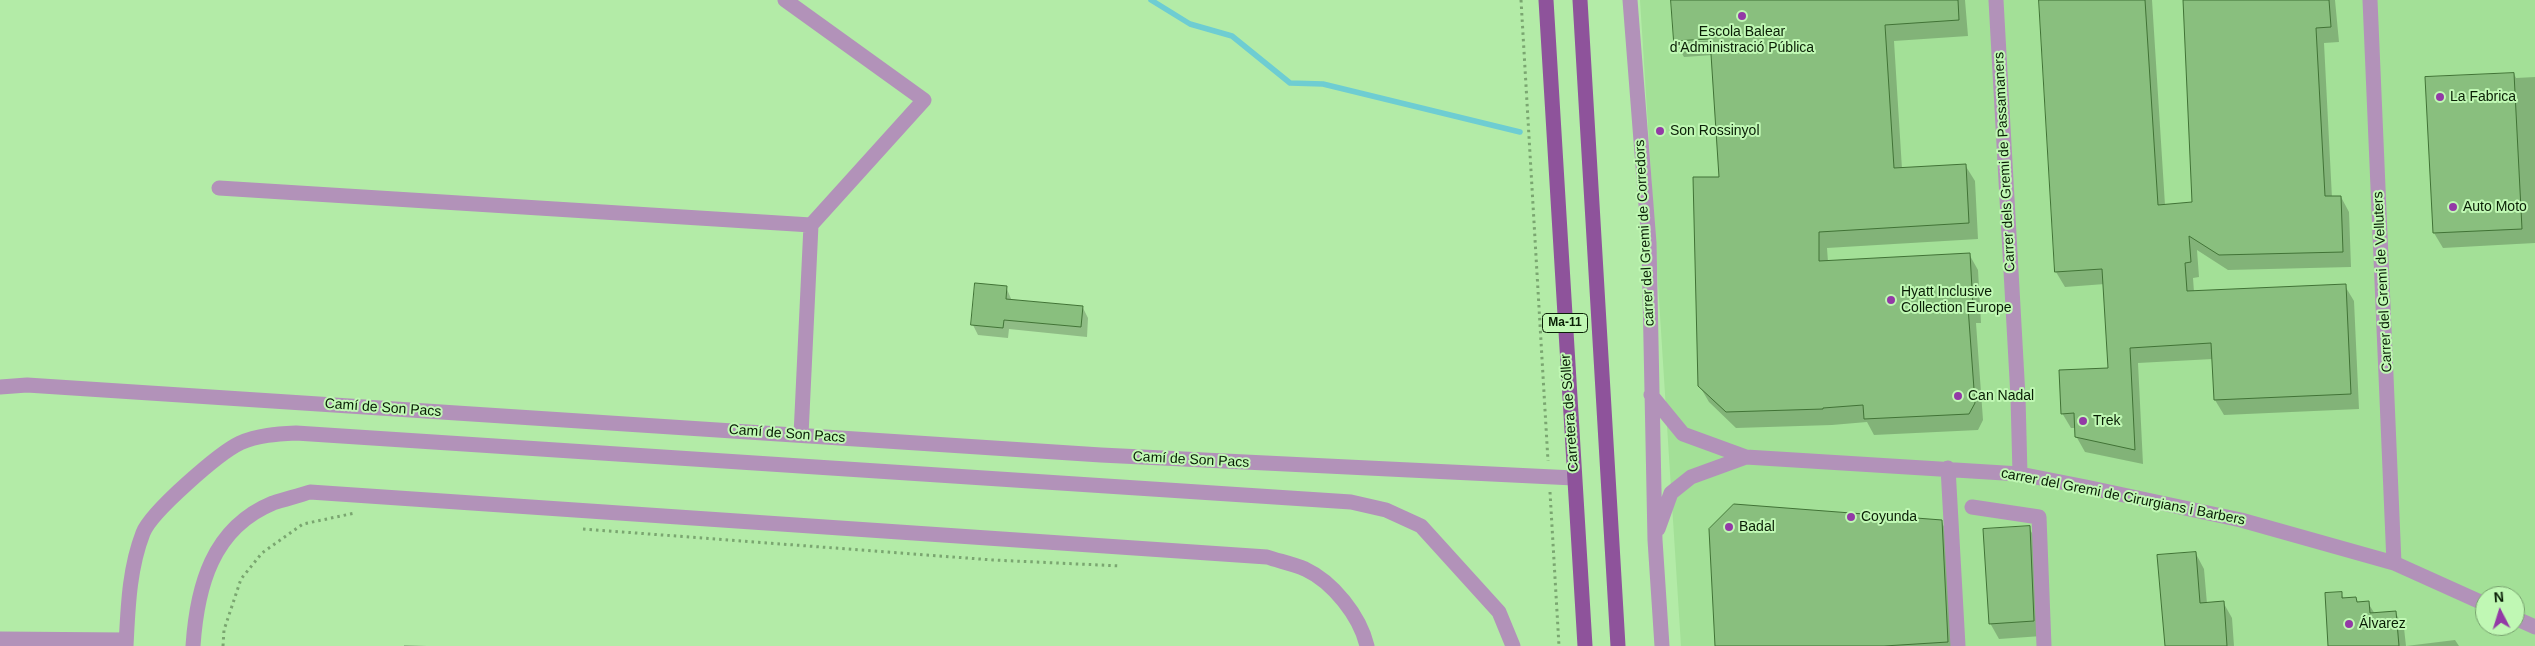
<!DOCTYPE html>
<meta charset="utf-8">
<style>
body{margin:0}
#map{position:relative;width:2535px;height:646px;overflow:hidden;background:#b3eba7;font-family:Helvetica,sans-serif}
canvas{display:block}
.north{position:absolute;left:2475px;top:586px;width:50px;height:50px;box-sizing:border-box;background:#c0f8b4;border:1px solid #77a16e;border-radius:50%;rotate:355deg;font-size:14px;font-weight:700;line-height:20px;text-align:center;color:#091e05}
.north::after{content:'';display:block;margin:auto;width:18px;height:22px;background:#933aa6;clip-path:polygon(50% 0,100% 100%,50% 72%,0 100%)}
</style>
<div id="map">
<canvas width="2535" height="646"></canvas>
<div class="north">N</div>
</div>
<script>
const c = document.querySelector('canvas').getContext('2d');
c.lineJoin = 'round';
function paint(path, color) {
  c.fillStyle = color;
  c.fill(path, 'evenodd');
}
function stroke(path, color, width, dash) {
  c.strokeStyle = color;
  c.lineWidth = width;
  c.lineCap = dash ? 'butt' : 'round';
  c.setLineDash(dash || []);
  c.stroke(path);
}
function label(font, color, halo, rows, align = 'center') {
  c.font = font + ' Helvetica,sans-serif';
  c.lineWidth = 4;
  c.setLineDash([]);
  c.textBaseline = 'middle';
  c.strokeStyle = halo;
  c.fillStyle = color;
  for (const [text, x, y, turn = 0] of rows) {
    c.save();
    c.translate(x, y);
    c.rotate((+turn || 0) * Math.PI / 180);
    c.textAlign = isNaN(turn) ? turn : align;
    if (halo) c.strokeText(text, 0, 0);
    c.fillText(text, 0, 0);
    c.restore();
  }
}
const built = new Path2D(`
 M1640,0H2535V646H1681ZM2485,596H2515V626H2485Z`);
const shadow = new Path2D(`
 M1672,0H1965L1968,36L1894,41L1902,169L1965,165L1975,181L1978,239L1827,248L1828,262L1969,254L1978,270L1981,323H1976L1983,420L1978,430L1874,435L1867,422L1832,425L1736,428L1709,402L1699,385L1720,178L1713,55L1684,57L1675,41ZM1717,37V40L1681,42V39Z
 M2040,0H2152L2165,205L2193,203L2184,0H2335L2339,42L2324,43L2332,198L2341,197L2349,212L2351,267L2228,270L2197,250L2199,277L2193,278L2194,292L2345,286L2354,301L2359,409L2224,415L2215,400L2213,359L2138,363L2143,464L2085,452L2076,436V428H2071L2062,413L2109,369L2105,284L2065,287L2056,272Z
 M2514,74L2516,78L2535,77V243L2443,248L2434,233Z
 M1006,287L1012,301L1083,308L1088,318L1087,337L1009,329L1008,338L978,335L973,325Z
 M1941,521L1952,541L1958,646H1716Z
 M2029,528L2038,543L2042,636L1999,639L1990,623Z
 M2196,554L2204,569L2207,604L2223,602L2232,618L2234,646H2166Z
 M2341,593L2344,599H2356L2358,603H2368L2375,614L2395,612L2404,628L2406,646L2455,640L2459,646H2330Z
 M404,645L427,646H404Z`);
const stream = new Path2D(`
 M1151,0L1190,24L1232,36L1290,83L1323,84L1520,132`);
const building = new Path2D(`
 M1671,0H1958L1959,20L1885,25L1894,168L1966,164L1969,223L1819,232V261L1970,253L1973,307H1968L1975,403L1969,414L1864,419L1863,405L1823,408V409L1726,412L1698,386L1693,177H1719L1710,39L1674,41Z
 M2039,0H2145L2158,205L2192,202L2183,0H2329L2331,27L2316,28L2325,196H2341L2343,252L2219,255L2189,236L2191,262L2185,263L2187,291L2346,284L2351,394L2214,400L2211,343L2130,348L2135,450L2075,437L2074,413L2061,414L2059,370L2108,368L2102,269L2055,272Z
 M2514,73L2522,229L2433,233L2425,77Z
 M975,283L1007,286L1006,299L1083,306L1081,327L1004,320L1003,328L971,325Z
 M1734,504L1942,520L1948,642L1884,646H1715L1709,529Z
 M2030,526L2034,621L1989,624L1983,529Z
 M2196,552L2200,603L2224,601L2227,646H2165L2157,555Z
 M2342,592V598L2356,597L2357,602L2369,601L2370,613L2396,611L2399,646H2328L2325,593Z`);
const path = new Path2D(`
 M1521,0L1548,461
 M1550,492L1559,646
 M583,529L993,560L1121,566
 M223,646L224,630L241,579L262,553L303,524L355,513`);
const minor = new Path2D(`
 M785,0L924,100L811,225L801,435
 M1630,0L1649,243L1655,540L1662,646
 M1996,0L2018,397L2020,474
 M2370,0L2394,563
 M219,188L811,225
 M0,387L27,385L1101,455L1574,478
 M1651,395L1683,434L1746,457L1691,477L1671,493L1658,529
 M1746,457L2020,474L2086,487L2241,520L2394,563L2485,604
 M1948,468L1958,646
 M1972,507L2039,517L2044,646
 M2515,618L2535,627
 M0,639L126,640
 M126,646C128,608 129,569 143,533C151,512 219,453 240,443C258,435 277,434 296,433L1351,502L1386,510L1421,526L1499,612L1513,646
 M193,646C197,587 212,528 273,503C285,499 298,496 310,492L1267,557C1279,561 1293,564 1305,569C1333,582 1360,616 1367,646`);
const major = new Path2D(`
 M1546,0L1585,646
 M1580,0L1618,646`);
const markers = [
 [1742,16,5,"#933aa6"],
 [2440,97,5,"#933aa6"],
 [1660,131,5,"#933aa6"],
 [2453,207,5,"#933aa6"],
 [1891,300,5,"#933aa6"],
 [1958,396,5,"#933aa6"],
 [2083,421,5,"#933aa6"],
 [1851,517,5,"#933aa6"],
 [1729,527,5,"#933aa6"],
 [2349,624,5,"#933aa6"]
];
const shields = [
 [1565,323,45]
];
const shieldNames = [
 ["Ma-11",1565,323]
];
const poiNames = [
 ["Escola Balear",1742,32,"center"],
 ["d'Administració Pública",1742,48,"center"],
 ["La Fabrica",2450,97],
 ["Son Rossinyol",1670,131],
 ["Auto Moto",2463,207],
 ["Hyatt Inclusive",1901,292],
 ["Collection Europe",1901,308],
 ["Can Nadal",1968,396],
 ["Trek",2093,421],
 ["Coyunda",1861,517],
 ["Badal",1739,527],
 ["Álvarez",2359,624]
];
const streetNames = [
 ["Carrer dels Gremi de Passamaners",2005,162,-93],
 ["carrer del Gremi de Corredors",1645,233,-93],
 ["Carrer del Gremi de Velluters",2383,282,-93],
 ["Camí de Son Pacs",383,408,4],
 ["Carretera de Sóller",1570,413,-94],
 ["Camí de Son Pacs",787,434,4],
 ["Camí de Son Pacs",1191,460,3],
 ["carrer del Gremi de Cirurgians i Barbers",2123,497,11]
];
paint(built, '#a3e097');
paint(shadow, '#0003');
stroke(stream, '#6ecdd2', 5.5);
paint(building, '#89bf7e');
stroke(building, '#417336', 1);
stroke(path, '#7aa670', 3, [2.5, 4]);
stroke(minor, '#b292b9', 15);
stroke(major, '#8e539b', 15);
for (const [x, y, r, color] of markers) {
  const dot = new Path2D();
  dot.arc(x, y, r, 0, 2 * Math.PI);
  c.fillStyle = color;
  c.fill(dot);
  stroke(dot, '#c0f8b4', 2);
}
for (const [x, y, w] of shields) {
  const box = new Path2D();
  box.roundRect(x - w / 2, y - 9.5, w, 19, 4);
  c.fillStyle = '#c0f8b4';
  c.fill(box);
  stroke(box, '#091e05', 1);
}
label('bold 12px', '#091e05', null, shieldNames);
label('14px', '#091e05', '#c0f8b4', poiNames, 'left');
label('14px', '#091e05', '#c0f8b4', streetNames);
</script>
